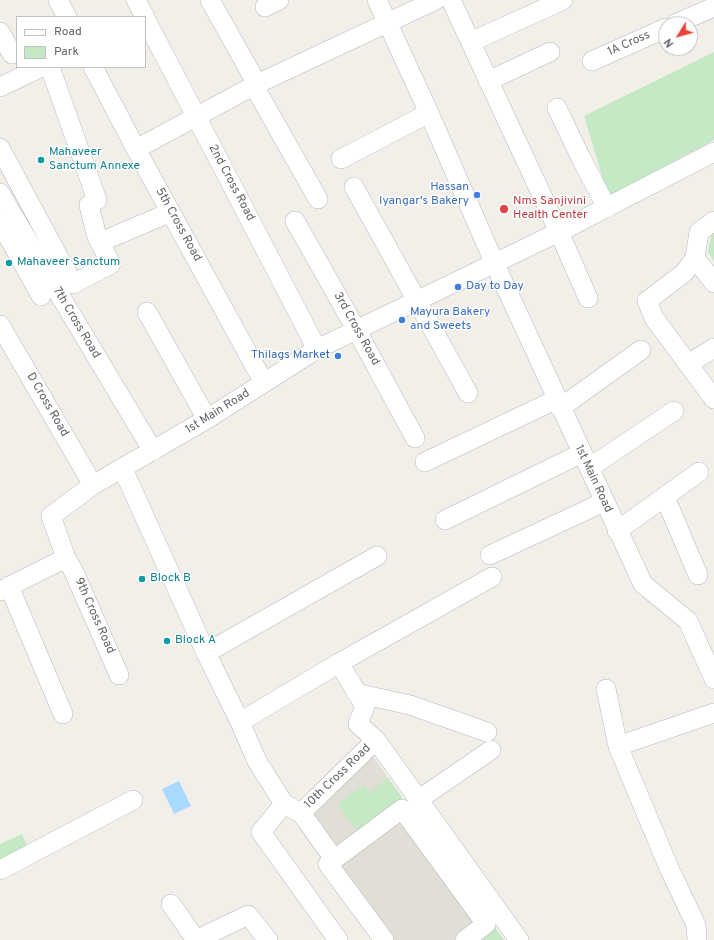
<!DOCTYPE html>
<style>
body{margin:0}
#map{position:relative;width:714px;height:940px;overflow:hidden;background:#f1efe8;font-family:Overpass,sans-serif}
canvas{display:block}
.legend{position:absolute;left:16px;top:16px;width:130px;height:52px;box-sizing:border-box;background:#fff;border:1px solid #bfc1c3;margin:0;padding:5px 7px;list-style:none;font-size:12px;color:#5f6368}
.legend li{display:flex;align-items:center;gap:8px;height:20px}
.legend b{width:20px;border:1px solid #bfc1c3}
.north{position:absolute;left:658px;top:16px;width:40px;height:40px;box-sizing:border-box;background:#fff;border:1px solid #bfc1c3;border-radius:50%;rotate:233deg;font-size:11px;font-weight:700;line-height:16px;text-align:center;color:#5f6368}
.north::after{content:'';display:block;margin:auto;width:14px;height:18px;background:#ea4335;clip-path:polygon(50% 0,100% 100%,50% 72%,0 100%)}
</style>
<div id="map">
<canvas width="714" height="940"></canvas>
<ul class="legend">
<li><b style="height:5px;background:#fff"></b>Road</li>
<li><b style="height:11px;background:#c5e8c5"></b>Park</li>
</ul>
<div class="north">N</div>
</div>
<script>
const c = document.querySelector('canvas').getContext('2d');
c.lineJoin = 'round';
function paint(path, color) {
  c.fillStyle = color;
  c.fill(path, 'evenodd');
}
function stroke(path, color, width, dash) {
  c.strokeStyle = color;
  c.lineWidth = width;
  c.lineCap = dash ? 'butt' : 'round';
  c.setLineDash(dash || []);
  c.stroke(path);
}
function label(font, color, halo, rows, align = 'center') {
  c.font = font + ' Overpass,sans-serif';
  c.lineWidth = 3;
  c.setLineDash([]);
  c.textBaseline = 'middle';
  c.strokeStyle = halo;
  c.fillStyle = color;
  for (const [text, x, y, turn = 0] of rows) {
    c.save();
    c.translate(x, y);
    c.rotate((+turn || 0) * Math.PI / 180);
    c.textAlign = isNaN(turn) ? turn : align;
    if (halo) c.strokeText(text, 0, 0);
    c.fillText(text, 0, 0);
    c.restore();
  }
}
const education = new Path2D(`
 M372,755L388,778L504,940H380L298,827Z`);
const green = new Path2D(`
 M714,52V140L608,196L584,116Z
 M714,232V261L708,252L712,233Z
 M388,778L405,802L360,835L337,804L364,785L369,792Z
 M22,834L30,851L0,865V844Z
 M494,926L504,940H474Z`);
const water = new Path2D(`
 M179,781L191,806L174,814L162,789Z`);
const minor = new Path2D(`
 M58,0L67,17
 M136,0L145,17
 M210,0L257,84
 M377,0L429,113L494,262L643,584L688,621L714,679
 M451,0L559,232L588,298
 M265,7L279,0
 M145,18L317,349
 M675,24L714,7
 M0,32L12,54
 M471,42L563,0
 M592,61L666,28
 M93,67L136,149L264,383
 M488,81L550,52
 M254,86L318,199
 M0,87L42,67
 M557,108L581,158L607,208
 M0,148L73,284L111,264L97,237L89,205L97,200L50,67
 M136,149L257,84L436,0
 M341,159L429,113
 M354,187L468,393
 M0,193L62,299L153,451
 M295,221L356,329L415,438
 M714,221L699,232L695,258L684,273L647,301L654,318L714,399
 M0,222L41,296
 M110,238L171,212
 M695,258L714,283
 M147,312L207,419
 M0,325L93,485
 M688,364L714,348
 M560,408L641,350
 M425,462L557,399
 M589,468L674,411
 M123,469L206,653L240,722L257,761L284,804L301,813L376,740L519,940
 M665,497L698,575
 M445,520L582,453
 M617,531L699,472
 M490,555L604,502
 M66,558L74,572L119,675
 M9,586L63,714
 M0,591L66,558L51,516L93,485L207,419L317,349L559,232L714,152
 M206,653L377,556
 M339,663L365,706L358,724L376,740
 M606,689L618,746
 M356,693L410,705L487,732
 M240,722L339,663L492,577
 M418,800L491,750
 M284,804L261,832L338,940
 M301,813L334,859
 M0,870L133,800
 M171,904L196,940
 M196,940L248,915L268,940
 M384,940L328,864L402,809L486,924L465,940
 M697,940L696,925L669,868L618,746L714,713`);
const markers = [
 [41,160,4,"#0f9aa8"],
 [477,195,4,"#3f7fe0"],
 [504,209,5,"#e0444e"],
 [9,263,4,"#0f9aa8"],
 [458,287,4,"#3f7fe0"],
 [402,320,4,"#3f7fe0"],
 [338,356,4,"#3f7fe0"],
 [142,579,4,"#0f9aa8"],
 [167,641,4,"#0f9aa8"]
];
const streetNames = [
 ["1A Cross",629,44,-24],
 ["2nd Cross Road",231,183,62],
 ["5th Cross Road",178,225,61],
 ["7th Cross Road",76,323,59],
 ["3rd Cross Road",356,329,61],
 ["D Cross Road",47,405,60],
 ["1st Main Road",218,412,-32],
 ["1st Main Road",593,479,65],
 ["9th Cross Road",94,616,66],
 ["10th Cross Road",338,777,-44]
];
const cultureNames = [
 ["Mahaveer",49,153],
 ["Sanctum Annexe",49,167],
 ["Mahaveer Sanctum",17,263],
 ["Block B",150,579],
 ["Block A",175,641]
];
const shopNames = [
 ["Hassan",469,188],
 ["Iyangar's Bakery",469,202],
 ["Day to Day",466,287,"left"],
 ["Mayura Bakery",410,313,"left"],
 ["and Sweets",410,327,"left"],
 ["Thilags Market",330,356]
];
const healthNames = [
 ["Nms Sanjivini",513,202],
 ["Health Center",513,216]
];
paint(education, '#e1ded6');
paint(green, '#c5e8c5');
paint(water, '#aadaff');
stroke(minor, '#b5b8bc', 20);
stroke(minor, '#fff', 19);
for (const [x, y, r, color] of markers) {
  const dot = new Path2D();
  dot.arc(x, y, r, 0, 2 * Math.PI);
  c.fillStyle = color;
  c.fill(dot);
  stroke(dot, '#fff', 1.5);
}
label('12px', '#5f6368', '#fff', streetNames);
label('12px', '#0d838f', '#fff', cultureNames, 'left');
label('12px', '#366cbe', '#fff', shopNames, 'right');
label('12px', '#be3a42', '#fff', healthNames, 'left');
</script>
